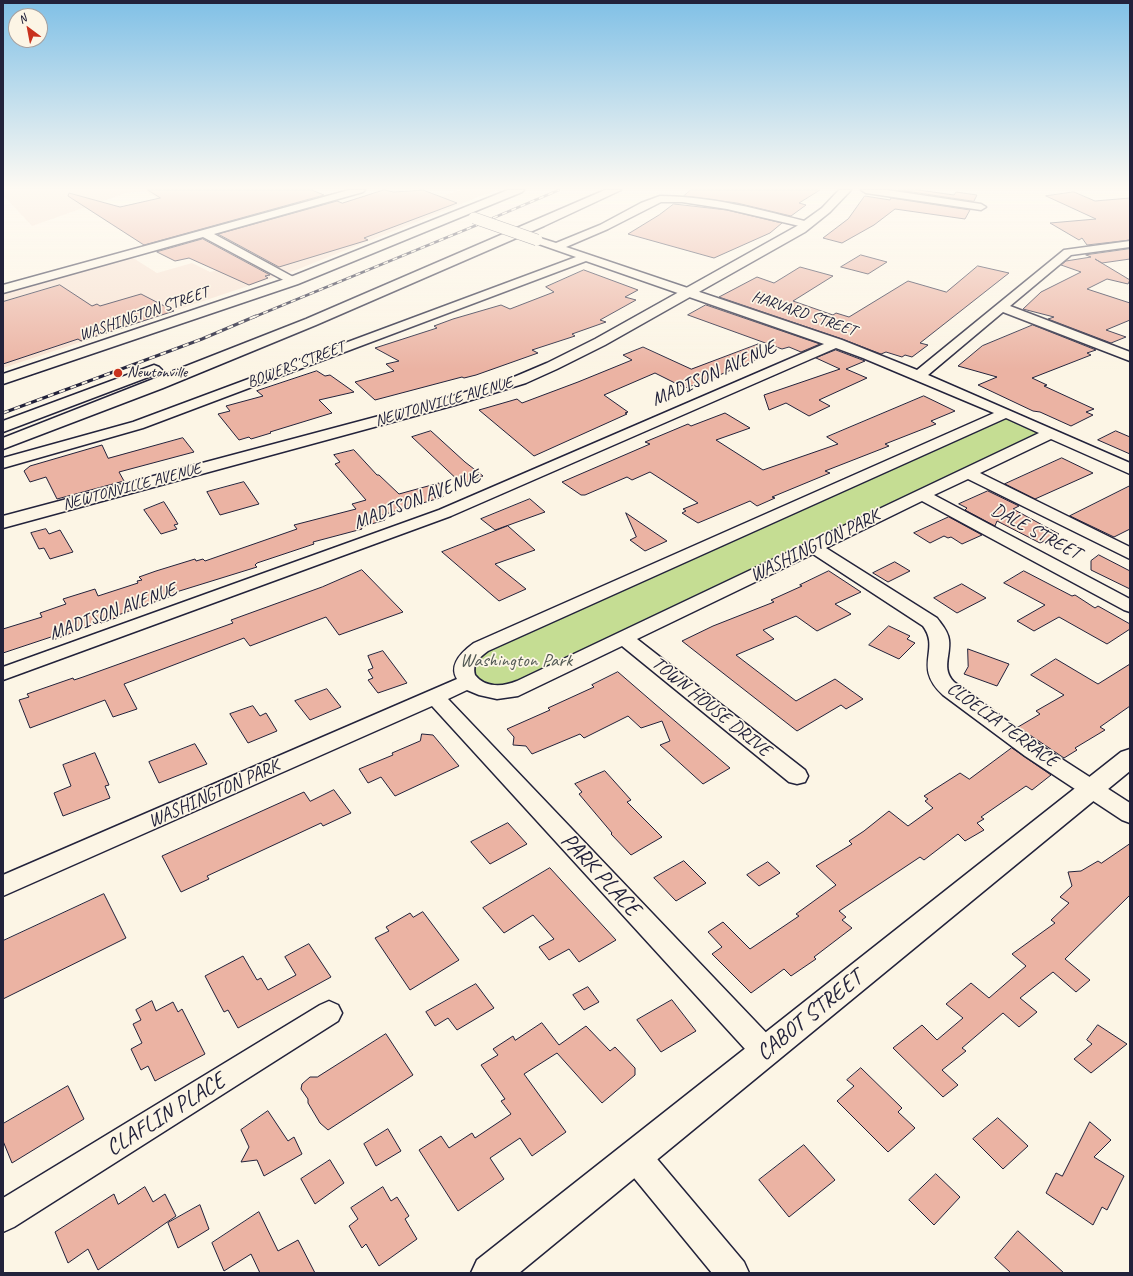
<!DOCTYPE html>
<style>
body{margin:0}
#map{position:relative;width:1133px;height:1276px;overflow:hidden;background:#fcf5e5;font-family:Caveat,sans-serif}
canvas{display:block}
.frame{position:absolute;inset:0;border:4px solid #22223b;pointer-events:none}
.north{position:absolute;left:8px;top:8px;width:40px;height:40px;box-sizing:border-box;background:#fcf5e5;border:1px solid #a5a1a1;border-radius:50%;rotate:328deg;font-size:11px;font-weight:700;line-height:16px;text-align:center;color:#22223b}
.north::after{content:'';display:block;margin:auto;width:14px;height:18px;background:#c8321e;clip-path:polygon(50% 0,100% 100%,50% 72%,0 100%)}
</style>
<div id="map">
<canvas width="1133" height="1276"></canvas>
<div class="frame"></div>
<div class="north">N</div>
</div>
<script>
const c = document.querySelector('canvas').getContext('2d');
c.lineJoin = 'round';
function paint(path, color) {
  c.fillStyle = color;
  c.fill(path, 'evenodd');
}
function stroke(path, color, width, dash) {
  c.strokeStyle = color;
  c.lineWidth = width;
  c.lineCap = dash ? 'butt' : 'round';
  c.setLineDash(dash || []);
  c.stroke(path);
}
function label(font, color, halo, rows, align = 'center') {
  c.font = font + ' Caveat,sans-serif';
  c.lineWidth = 3.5;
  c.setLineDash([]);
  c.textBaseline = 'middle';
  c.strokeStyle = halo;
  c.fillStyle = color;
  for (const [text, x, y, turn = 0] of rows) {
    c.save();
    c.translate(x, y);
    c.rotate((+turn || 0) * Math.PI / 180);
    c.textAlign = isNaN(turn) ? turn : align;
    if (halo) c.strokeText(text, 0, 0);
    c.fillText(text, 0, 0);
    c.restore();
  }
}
const built = new Path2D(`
 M8,190H224L188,215L144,191L126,193L32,226L3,195V192Z
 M460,190H496L296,270L3,368V292L130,256L157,273L192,263L210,272L274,255Z`);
const green = new Path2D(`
 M1006,413L1051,433L524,686L484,691L465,661Z`);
const building = new Path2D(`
 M148,190H312L324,195L144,245L68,196L69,193L120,207L160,198Z
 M384,190L394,192L423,190L457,203L364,238L368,240L279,267L218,234L337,201L342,203Z
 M691,190H820L799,203L806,205L791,216L737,203L684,196Z
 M899,190H919L954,195L956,192L977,195L974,201Z
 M1074,192L1095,201L1130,198V240L1087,245L1082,238L1079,240L1050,223L1096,219L1046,196Z
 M865,196L890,200L891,198L970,210L965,219L895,209L874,225L842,243L823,238L848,219Z
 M674,204L727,210L782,223L770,233L714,258L628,234L659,215Z
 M203,239L270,275L265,276L268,278L249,285L189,258L175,261L157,252Z
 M1130,249V259L1102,263L1095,259L1130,280L1128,284L1107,279L1087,289L1130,303V320L1106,330L1126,337L1111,343L1048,319L1054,317L1023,309L1041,292L1081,272L1061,265L1066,261L1091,257L1086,255Z
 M861,255L887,262L868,274L841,267Z
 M978,266L1009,273L920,343L928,345L912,357L905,355L902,357L886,352L881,354L842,339L719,297L757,277L774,283L800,267L833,276L793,301L833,315L836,313L849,317L908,281L946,292Z
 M584,270L638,290L625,297L636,300L600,320L606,322L572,334L575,336L532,350L538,353L476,375L464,378L462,377L375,400L355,382L394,371L386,364L399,361L375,348L437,328L434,326L453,319L501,305L510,309L554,292L546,287Z
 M60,285L92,306L97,304L100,306L141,294L174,311L81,341L78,339L3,364V302Z
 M706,305L820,344L801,352L789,347L782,349L688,315Z
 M1033,325L1096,350L1087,353L1091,355L1032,378L1047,385L1044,386L1094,409L1086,412L1093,415L1071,426L1040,412L1033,411L978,385L997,377L958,366L982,346Z
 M759,344L764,356L703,382L685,388L655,373L604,395L628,412L625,413L627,414L534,456L479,410L517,399L522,403L578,382L632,360L623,355L643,347L691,369Z
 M836,350L865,361L846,369L867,378L819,400L830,406L809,416L786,403L769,410L764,395L840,369L816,358Z
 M317,371L325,376L330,375L354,392L319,400L332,413L270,432L271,433L251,439L249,437L239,440L218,414L230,411L226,406L263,396L257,391Z
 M924,396L955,411L931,421L936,424L885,444L889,446L825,471L830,473L772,497L775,498L757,506L750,501L698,523L682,513L686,511L683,509L698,503L650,472L632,480L627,477L585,495H581L562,482L650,444L645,442L688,424L691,426L725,413L750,428L716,440L763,470L838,444L827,437Z
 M431,431L465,462L483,476L462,484L412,437Z
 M1116,431L1130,437V454L1098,440Z
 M183,438L194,452L119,472L124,481L57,499L46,477L30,482L24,471L30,466L102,445L108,458Z
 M354,450L377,475H379L399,494L439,483L443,497L382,515L385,520L361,527L362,529L313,542L314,544L257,563L255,565L257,567L173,593L174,595L118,615L119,617L101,623L100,622L53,640L51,637L3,653V629L42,617L40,613L66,604L63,599L95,589L98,596L138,583L137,581L142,580L139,577L156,571L195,559L196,561L203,559L205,561L297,529L294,525L356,509L352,504L366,500L335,464L340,462L334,455Z
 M1062,458L1093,473L1035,499L1005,484Z
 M244,482L259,504L220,515L207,492Z
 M1130,486V529L1114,537L1070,516Z
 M988,491L1019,506L1013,509L1059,534L1040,543L997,521L995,526L965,510L967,508L959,504Z
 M530,499L545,512L495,530L481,519Z
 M164,502L178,524L174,525L177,529L161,534L144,510Z
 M626,513L667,541L645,551L630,540L636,537Z
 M949,517L982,535L962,544L951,537L948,538L944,536L930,543L914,533Z
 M508,526L535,550L495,564L526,589L499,601L442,552Z
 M46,529L49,534L60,530L73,552L50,559L44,548L39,549L31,533Z
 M1099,555L1130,571V589L1091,570V561Z
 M895,562L910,571L888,582L873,573Z
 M362,570L403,612L339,635L326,617L250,646L244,638L124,684L137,709L113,717L105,700L30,728L19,700L29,697L27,694L73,678L74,680L83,677L233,623L231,620L322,587Z
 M829,571L861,592L835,604L851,614L817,631L796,616L763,630L774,639L736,655L796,701L835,679L863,699L846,709L841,705L797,731L682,641L713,626L774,602L771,600L802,586L800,585Z
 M1024,571L1072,596L1075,595L1095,608L1098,606L1130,624V629L1107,644L1059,617L1034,631L1017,621L1045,605L1004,583Z
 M962,584L986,598L957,613L934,598Z
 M889,626L910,636L907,639L915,643L899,659L869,645Z
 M968,649L1009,664L997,686L964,674L968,667Z
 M383,651L407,683L378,693L368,680L373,678L368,670L373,668L368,656Z
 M1056,659L1098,684L1130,664V706L1100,727L1105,730L1075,748L1077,750L1064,758L1018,727L1040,714L1036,711L1064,695L1031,675Z
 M618,672L655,704L730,768L703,784L660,745L670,741L662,721L641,728L628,716L584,738L580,734L532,754L526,746L513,745L514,737L507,729L550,710L548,708L594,687L592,685Z
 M327,689L341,707L310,720L295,701Z
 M253,706L260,716L266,713L277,731L248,743L230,714Z
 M422,734L433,735L459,766L395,796L381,777L368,783L359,769L393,755L392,753L420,741Z
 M195,744L207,764L159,783L149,762Z
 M1012,748L1051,775L1032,790L1026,786L981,817L984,819L977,823L984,830L965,841L958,834L924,860L920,857L839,911L846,917L842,920L852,928L814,957L816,959L791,976L784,969L751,993L712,954L722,947L708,932L723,922L750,949L799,916L796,914L836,885L816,866L852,844L849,841L864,831L889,811L908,826L933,808L925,801L928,799L924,796L960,773L969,779Z
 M95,753L109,785L105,786L110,798L63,816L54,793L71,786L63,765Z
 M605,771L631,800L627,802L662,837L631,855L611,834L612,833L579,794L582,792L575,784Z
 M334,790L351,813L323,826L321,823L207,876L209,879L181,892L162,856L304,792L310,801Z
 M508,823L527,844L490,864L471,842Z
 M1130,844V895L1065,959L1090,980L1076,992L1053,972L1020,998L1037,1012L1019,1027L1003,1013L962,1048L966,1051L942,1070L958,1085L943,1097L893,1048L922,1025L937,1040L963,1018L946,1004L971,983L989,998L1026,966L1012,954L1055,923L1051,920L1069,903L1060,897L1072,886L1068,872L1081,871L1098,861L1101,863Z
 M684,861L706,883L676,901L654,878Z
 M768,862L780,873L759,886L747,875Z
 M550,868L616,940L579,962L569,949L549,960L539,947L554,939L533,915L504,933L483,908Z
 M104,894L126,938L3,999V941Z
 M423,912L459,960L410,990L375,938L389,931L386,927L410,913L413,917Z
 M309,944L331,977L238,1028L228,1010L224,1012L205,976L243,956L257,980L261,978L268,990L296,975L285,957Z
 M476,984L494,1008L457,1030L448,1018L435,1026L426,1012Z
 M588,987L599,1002L584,1010L573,995Z
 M672,1000L696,1031L661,1052L637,1020Z
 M152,1001L156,1011L173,1002L178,1012L182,1009L205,1054L155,1081L148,1066L141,1070L131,1049L142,1043L133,1024L141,1020L136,1010Z
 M542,1023L559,1045L586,1026L610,1051L615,1047L635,1068V1075L602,1103L557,1053L524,1074L566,1132L532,1156L520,1138L490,1158L504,1179L458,1211L419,1150L441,1136L449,1148L472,1133L475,1138L511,1114L501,1101L505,1099L481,1065L498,1055L493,1049L513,1036L515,1040Z
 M1098,1025L1127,1044L1091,1073L1074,1059L1092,1044L1087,1040Z
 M386,1034L413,1075L328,1130L320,1123L308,1103V1099L301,1089L302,1084L310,1077H317Z
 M861,1068L902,1108L898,1112L915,1128L888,1152L837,1101L854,1086L847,1080Z
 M68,1086L84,1119L12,1163L3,1141V1124Z
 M268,1111L288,1141L294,1137L302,1154L264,1176L257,1160L241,1162L249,1147L241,1130Z
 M998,1118L1028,1146L1003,1169L973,1139Z
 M1090,1122L1111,1140L1094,1157L1124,1176L1107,1210L1102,1207L1093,1225L1046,1193L1056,1173L1062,1176Z
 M388,1129L401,1151L376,1166L364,1144Z
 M804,1145L835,1180L789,1217L759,1180Z
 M330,1160L344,1183L315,1204L301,1179Z
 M936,1174L960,1197L934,1225L909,1200Z
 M145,1187L153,1202L165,1194L176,1216L98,1270L88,1249L68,1263L55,1232L114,1194L118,1204Z
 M383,1187L391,1201L397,1197L409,1216L405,1219L417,1239L379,1266L366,1244L362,1248L349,1226L358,1219L351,1208Z
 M200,1205L209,1229L178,1248L168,1223Z
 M259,1212L278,1251L298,1240L315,1273H260L251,1254L224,1271L212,1243Z
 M1018,1231L1064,1273H1011L995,1258Z`);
const street = new Path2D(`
 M349,190H365L363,192L214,234L297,279L299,281L297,283H289L203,237L3,293V285Z
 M861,190H887L981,204L986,207L981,210L866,193Z
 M660,196C711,196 762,210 812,223L813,225L808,228L727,209L682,202H661L608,229L566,247L842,340L917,370L1064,250L1130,241V247L1071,255L1010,306L1130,352V361L1003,312L928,375L1130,463V474L1051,439L980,473L1130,547V559L968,479L934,495L1130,599V612L1124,610L922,501L826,548L937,618C942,625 948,631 949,640C951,655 941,669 954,682L1040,745L1130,803V823L1122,820L1025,756L943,695C912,666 941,650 923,626L813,554L637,639L805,770L808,776L805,782L797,784L789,782L622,646L518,696L497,699L479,695L467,690L448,699L776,1043L780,1052L776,1061L766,1065L756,1061L432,706L3,896V875L457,679C448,664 463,651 474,643L994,413L863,358L836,348L451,516L3,680V667L439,510L824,344L586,261L143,428L3,468V458L133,422L576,257L533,242L532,240L537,237L556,243L600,225L641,203ZM1006,418L1039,433L517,681C503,687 485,688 475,675C472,663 479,658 488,651Z
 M329,1001L338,1005L342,1013L338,1021L14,1227L3,1232V1198L320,1005Z
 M636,1142L647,1147L744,1262L749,1273H712L625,1167L621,1157L625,1147Z`);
const secondary = new Path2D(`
 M508,190H524L522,192L298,284L3,384V374L288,278Z
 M839,190H851L830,212L805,232L605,345L557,369L526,383L455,405L3,528V516L443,399L514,377L547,363L595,339L797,226L822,208Z
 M1130,749V771L519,1273H471L477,1260L1121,752Z`);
const highway = new Path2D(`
 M605,190H621L544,226L316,325L163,388L3,449V438L306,319Z
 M154,365L159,367L162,370L159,373L3,432V421Z`);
const railFar1 = new Path2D(`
 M493,218L559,190
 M254,317L477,225`);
const rail = new Path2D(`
 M3,413L202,339L256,316`);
const streetBridge = new Path2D(`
 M474,218L537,240`);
const markers = [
 [118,373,5,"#c8321e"]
];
const farStreetnames = [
 ["WASHINGTON STREET",144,314,-19],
 ["HARVARD STREET",804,314,19],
 ["BOWERS STREET",296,365,-21],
 ["NEWTONVILLE AVENUE",444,402,-16],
 ["NEWTONVILLE AVENUE",132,487,-15]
];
const farPoinames = [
 ["Newtonville",127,373]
];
const streetNames = [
 ["MADISON AVENUE",714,374,-24],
 ["MADISON AVENUE",417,500,-21],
 ["DALE STREET",1036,532,28],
 ["WASHINGTON PARK",815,546,-26],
 ["MADISON AVENUE",113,612,-20],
 ["TOWN HOUSE DRIVE",711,707,39],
 ["CLOELIA TERRACE",1002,725,36],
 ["WASHINGTON PARK",214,794,-24]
];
const parkNames = [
 ["Washington Park",516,661]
];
const nearStreetnames = [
 ["PARK PLACE",600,875,47],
 ["CABOT STREET",810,1016,-39],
 ["CLAFLIN PLACE",166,1115,-32]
];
paint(built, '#f7e1d1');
paint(green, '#c5dd93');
paint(building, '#ebb3a3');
stroke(building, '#22223b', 1);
stroke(street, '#22223b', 3);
stroke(secondary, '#22223b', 3);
stroke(highway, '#22223b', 3);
paint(street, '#fcf5e5');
paint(secondary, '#fcf5e5');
paint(highway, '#fcf5e5');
stroke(railFar1, '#22223b', 2.5);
stroke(rail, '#22223b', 3);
stroke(railFar1, '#fcf5e5', 1.5, [5]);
stroke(rail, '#fcf5e5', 2, [6]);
stroke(streetBridge, '#22223b', 12, []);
stroke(streetBridge, '#fcf5e5', 11);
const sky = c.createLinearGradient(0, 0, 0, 369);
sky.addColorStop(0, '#80c0e6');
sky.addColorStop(0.51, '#fefaf3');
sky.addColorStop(1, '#fefaf300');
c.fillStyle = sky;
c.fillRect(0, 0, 1133, 369);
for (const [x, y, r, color] of markers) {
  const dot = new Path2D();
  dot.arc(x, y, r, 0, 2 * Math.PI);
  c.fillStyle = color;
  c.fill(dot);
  stroke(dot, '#fcf5e5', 1.5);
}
label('16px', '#22223b', '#fcf5e5', farStreetnames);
label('16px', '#22223b', '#fcf5e5', farPoinames, 'left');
label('19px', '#22223b', '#fcf5e5', streetNames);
label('19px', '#535a55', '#fcf5e5', parkNames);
label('23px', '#22223b', '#fcf5e5', nearStreetnames);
</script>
